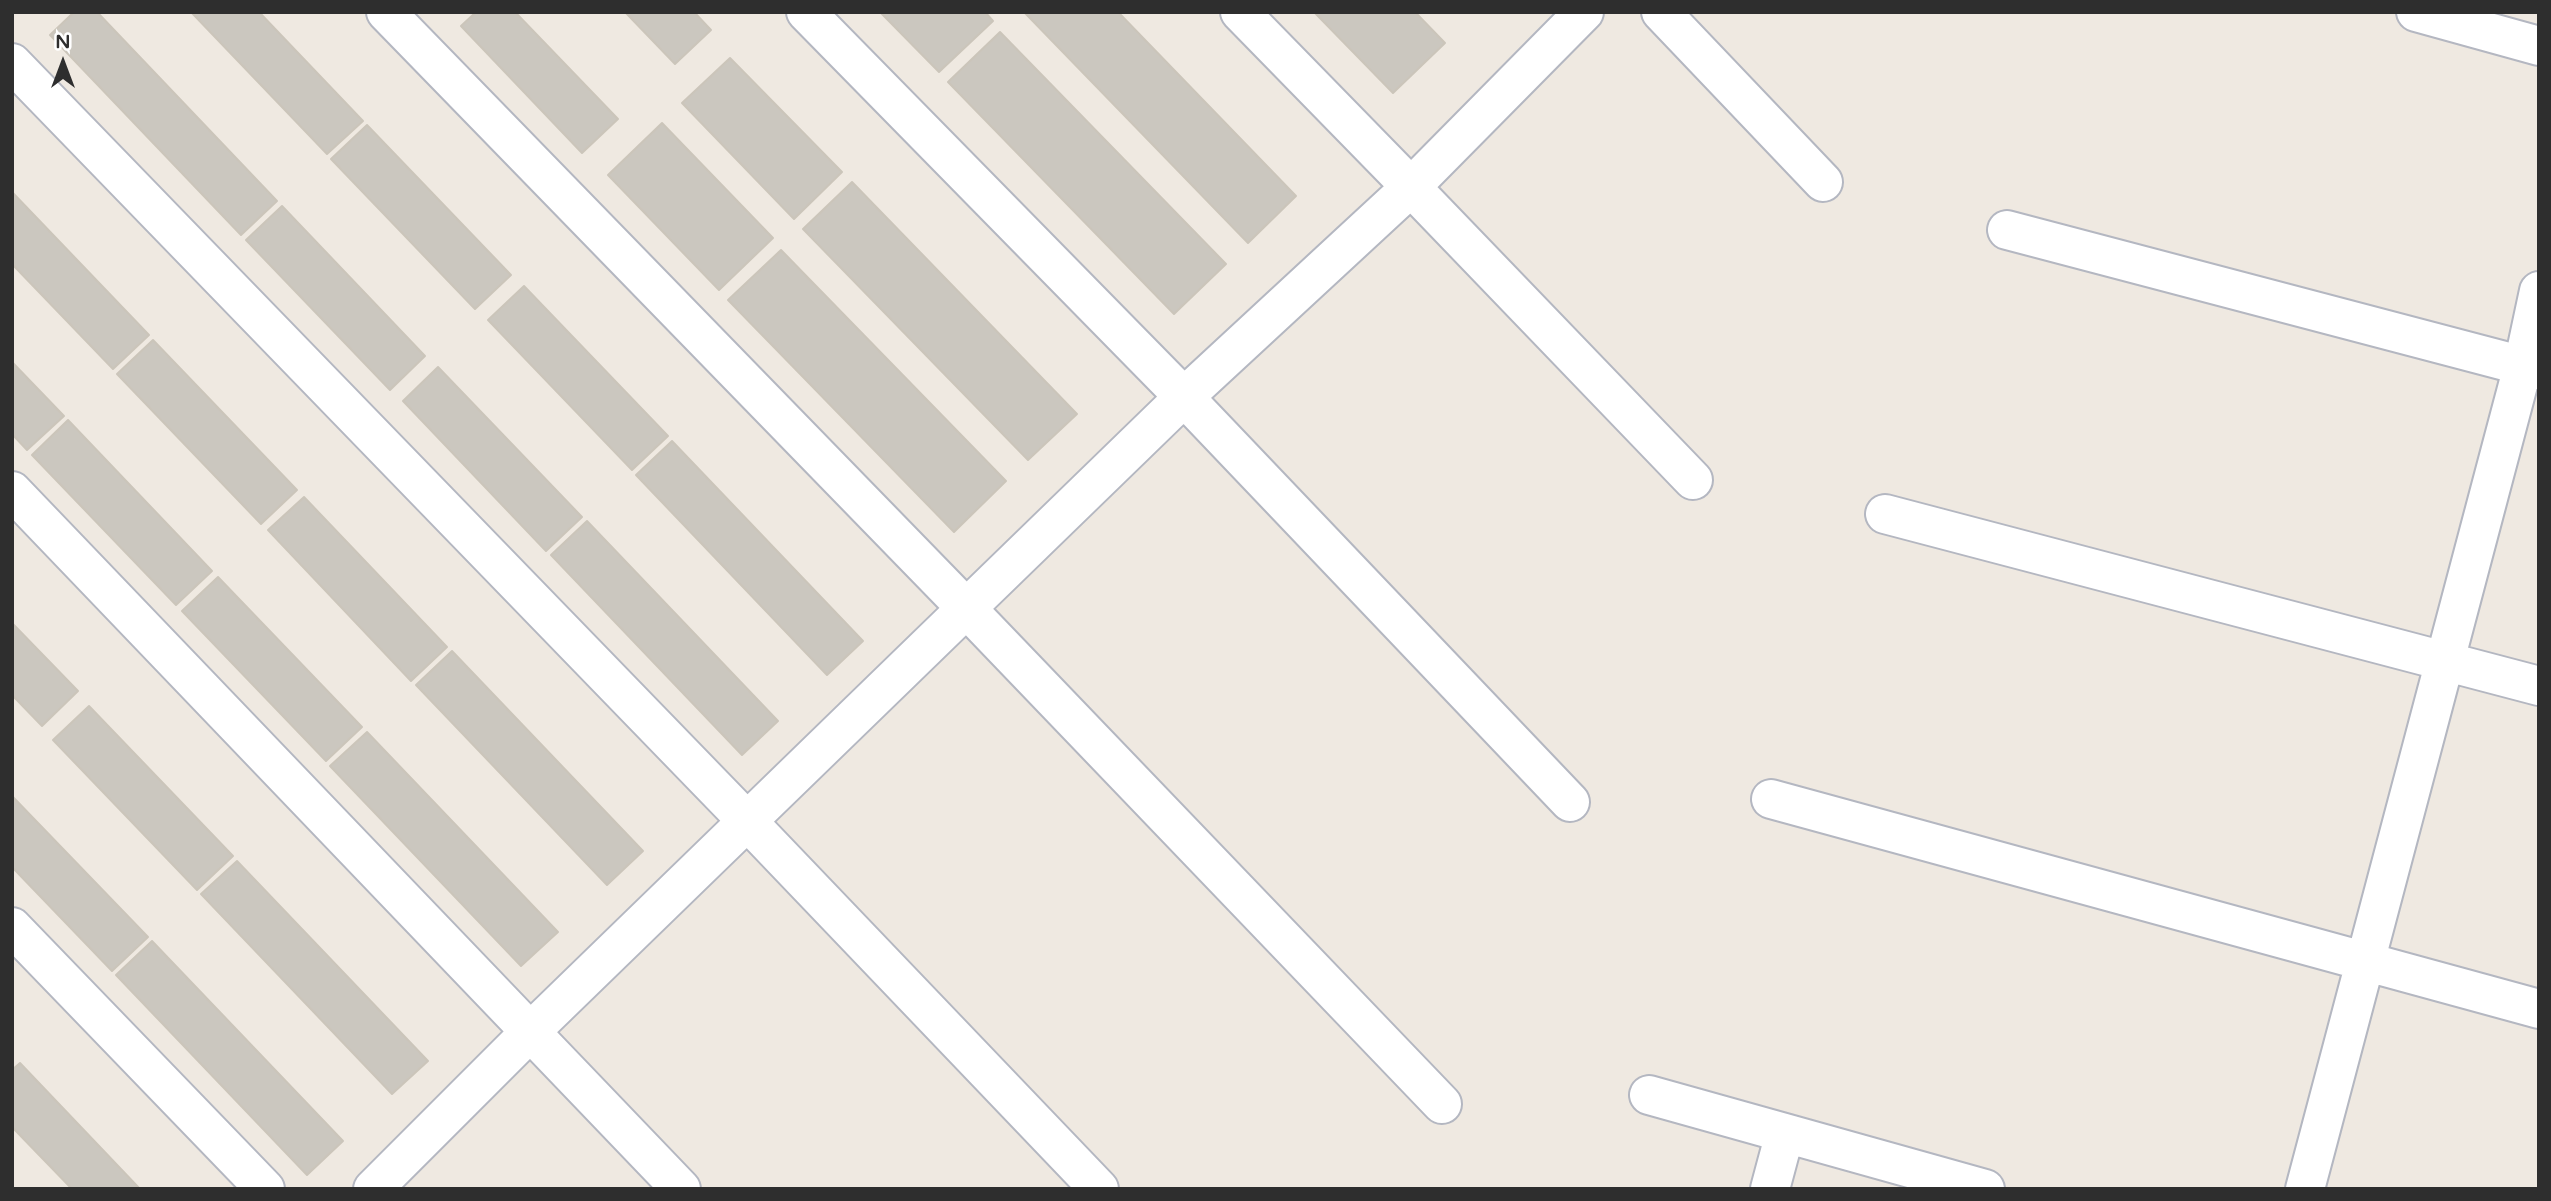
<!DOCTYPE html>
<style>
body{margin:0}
#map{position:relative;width:2551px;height:1201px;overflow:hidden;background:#efe9e1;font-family:"Varela Round",sans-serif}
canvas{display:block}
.frame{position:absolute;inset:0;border:14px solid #2e2e2e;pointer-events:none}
.north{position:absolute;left:28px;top:28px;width:70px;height:70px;-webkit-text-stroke:5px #fff;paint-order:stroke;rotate:0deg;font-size:19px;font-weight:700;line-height:28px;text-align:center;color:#2e2e2e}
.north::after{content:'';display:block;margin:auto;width:24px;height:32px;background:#2e2e2e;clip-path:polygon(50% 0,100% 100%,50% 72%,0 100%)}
</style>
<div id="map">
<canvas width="2551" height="1201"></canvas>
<div class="frame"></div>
<div class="north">N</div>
</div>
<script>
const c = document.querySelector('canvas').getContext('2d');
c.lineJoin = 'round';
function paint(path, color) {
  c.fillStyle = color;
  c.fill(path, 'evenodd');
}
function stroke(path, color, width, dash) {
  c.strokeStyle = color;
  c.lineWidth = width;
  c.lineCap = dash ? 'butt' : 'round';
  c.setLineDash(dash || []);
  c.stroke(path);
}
const building = new Path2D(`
 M74,12H97L277,201L241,235L50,35Z
 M191,12H259L363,121L327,154Z
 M476,12H515L618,119L582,153L461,26Z
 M625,12H694L711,30L675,64Z
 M880,12H985L993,21L939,72Z
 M1024,12H1118L1296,196L1248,243Z
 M1314,12H1415L1445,43L1393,93Z
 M1000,32L1226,264L1174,314L948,82Z
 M730,58L842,172L794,219L682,103Z
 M662,123L773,238L719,290L608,175Z
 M367,125L511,275L475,309L331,159Z
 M852,182L1077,414L1028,460L803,229Z
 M12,192L149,335L113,369L12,264Z
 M282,206L425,356L390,390L246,240Z
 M781,250L1006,481L954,532L728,300Z
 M524,286L668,436L632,470L488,320Z
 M153,340L297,490L261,524L117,374Z
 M12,362L64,416L27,450L12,434Z
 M438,367L582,517L546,551L403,401Z
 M68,420L212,571L176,605L32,455Z
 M672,441L863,641L827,675L636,475Z
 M304,497L447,647L411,681L268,530Z
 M587,521L778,721L742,755L551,555Z
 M218,577L362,727L326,761L182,611Z
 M12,623L78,691L42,726L12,695Z
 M452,651L643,851L607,885L416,685Z
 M89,706L233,856L197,890L53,740Z
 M367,732L558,932L521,966L330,766Z
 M12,796L148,937L112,971L12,867Z
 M237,861L428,1061L392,1094L201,894Z
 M152,941L343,1141L307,1175L116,975Z
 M20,1063L140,1189H72L12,1127V1070Z`);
const minor = new Path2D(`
 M386,12L967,609L1442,1104
 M806,12L1184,397L1570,802
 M1240,12L1411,187L1693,480
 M1661,12L1823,182
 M2416,12L2539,46
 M12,63L748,822L1099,1189
 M2007,230L2539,370
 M12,491L681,1189
 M1885,514L2539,686
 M1771,799L2539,1009
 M12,927L265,1189
 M1649,1095L1985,1189
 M373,1189L530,1032L1184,397L1411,187L1584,12
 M1770,1189L1785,1133
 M2305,1189L2523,366L2539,291`);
paint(building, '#cbc7bf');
stroke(building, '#cbc5ba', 2);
stroke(minor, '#b4b7c1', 42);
stroke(minor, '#fff', 38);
</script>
